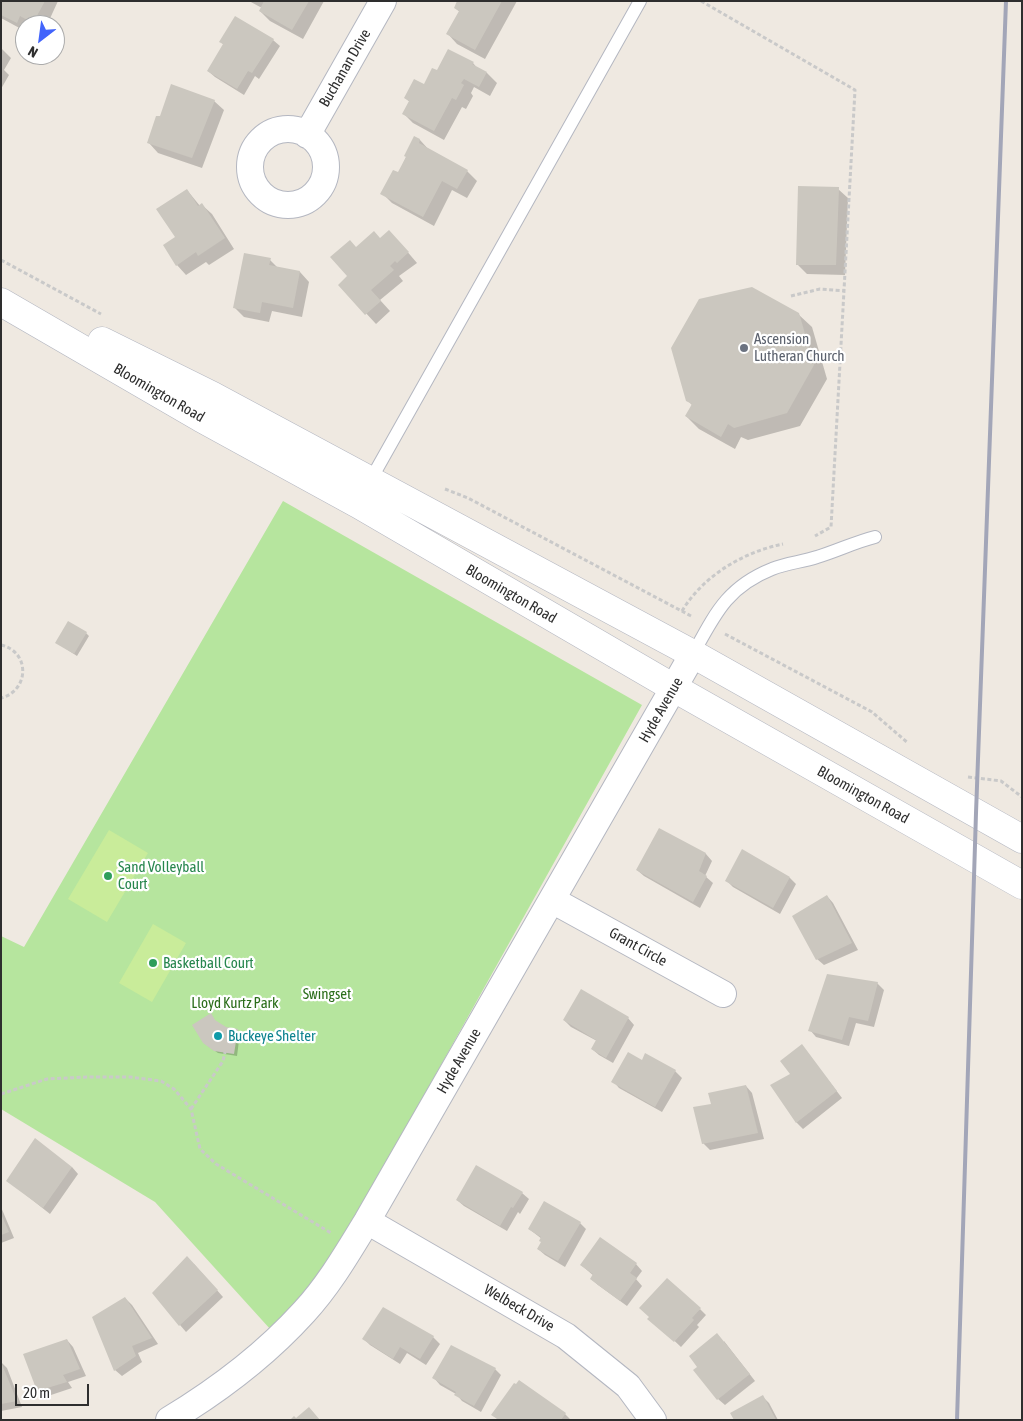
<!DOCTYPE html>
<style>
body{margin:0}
#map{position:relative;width:1023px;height:1421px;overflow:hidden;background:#efe9e1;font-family:"Asap Condensed",sans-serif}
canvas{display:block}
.frame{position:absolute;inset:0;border:2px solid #2e2e2e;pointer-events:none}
.north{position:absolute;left:15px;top:15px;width:50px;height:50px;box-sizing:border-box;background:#fff;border:1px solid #ababab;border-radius:50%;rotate:210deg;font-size:14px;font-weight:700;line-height:20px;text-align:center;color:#2e2e2e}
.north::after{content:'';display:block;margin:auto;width:18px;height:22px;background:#4264fb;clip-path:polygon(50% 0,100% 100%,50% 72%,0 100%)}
.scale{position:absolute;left:15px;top:1384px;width:74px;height:22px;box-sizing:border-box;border:2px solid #2e2e2e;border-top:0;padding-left:6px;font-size:15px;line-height:18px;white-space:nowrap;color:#2e2e2e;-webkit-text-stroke:4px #fff;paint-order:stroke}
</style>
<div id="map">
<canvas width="1023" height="1421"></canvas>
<div class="frame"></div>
<div class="north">N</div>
<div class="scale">20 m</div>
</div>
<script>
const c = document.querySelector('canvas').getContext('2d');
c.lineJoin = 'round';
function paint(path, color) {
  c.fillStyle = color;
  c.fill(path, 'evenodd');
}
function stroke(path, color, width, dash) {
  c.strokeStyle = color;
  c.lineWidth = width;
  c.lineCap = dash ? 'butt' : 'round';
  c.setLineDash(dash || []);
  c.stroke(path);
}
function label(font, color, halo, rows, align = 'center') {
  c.font = font + ' "Asap Condensed",sans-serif';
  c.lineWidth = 4.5;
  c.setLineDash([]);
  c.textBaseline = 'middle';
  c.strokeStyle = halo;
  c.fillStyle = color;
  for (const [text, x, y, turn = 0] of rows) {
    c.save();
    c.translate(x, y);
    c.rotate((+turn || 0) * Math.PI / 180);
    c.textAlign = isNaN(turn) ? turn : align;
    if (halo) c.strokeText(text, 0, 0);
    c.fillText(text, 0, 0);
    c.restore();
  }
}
const green = new Path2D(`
 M283,501L642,705L326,1271L271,1330L155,1202L1,1109V936L24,947Z`);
const pitch = new Path2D(`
 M109,830L148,853L107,922L68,899Z
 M153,924L186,943L152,1002L119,983Z`);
const shadow = new Path2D(`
 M1,1H58L47,25H25V31L1,18Z
 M249,1H324L303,39L270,21L260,11L262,8Z
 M459,1H517L485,59L457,44L448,34L460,12L455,8Z
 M273,40L280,46L259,79L255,76L244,95L215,77L208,71L224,45L221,42Z
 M1,48L11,58L4,70L9,75L1,89Z
 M473,63L478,69L487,73L497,83L490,96L474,87L471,93L473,96L466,109L462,107L444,140L413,123L403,113L410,102L405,98L424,85L437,72Z
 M214,101L224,110L202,168L158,153L149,143Z
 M415,138L420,140L430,151L467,171L477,181L467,198L452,190L434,226L392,203L382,193L398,174Z
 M838,189L848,198L845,275L807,274L797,264Z
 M187,190L200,206L202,205L212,214L234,249L209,265L206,262L186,275L177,265V238Z
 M380,240L399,242L417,263L399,276L403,281L380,300L390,311L376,324L340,285L349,277L357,248Z
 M270,260L278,268L300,272L309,282L302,317L272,311L269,322L244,317L234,307Z
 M798,314L812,327L827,379L800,426L748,440L741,437L735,449L699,429L686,416L692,405L687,400Z
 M86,633L89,636L77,656L57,643Z
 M659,830L706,854L712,861L705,876L713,883L700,908L644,876L637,870Z
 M790,878L796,884L780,914L733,887L726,880Z
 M827,896L833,903L858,950L824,965L817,959Z
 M877,983L884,990L874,1027L856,1023L849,1046L816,1037L810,1030Z
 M628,1018L634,1025L613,1063L599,1055L592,1049L597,1041L571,1027L564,1020Z
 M216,1022L226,1028L237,1030L240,1033L237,1056L218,1053L208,1046Z
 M802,1046L842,1098L803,1129L797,1123L772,1086L791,1075Z
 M642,1062L675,1071L682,1078L662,1112L619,1088L613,1081Z
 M746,1086L752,1093L764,1139L710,1150L703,1143Z
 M72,1167L78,1174L50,1214L7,1180Z
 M522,1193L529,1199L520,1214L518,1212L507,1231L464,1206L457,1200Z
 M1,1207L14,1238L1,1243Z
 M580,1223L586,1229L565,1267L545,1255L538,1249L542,1242V1239L529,1229Z
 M194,1264L223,1297L186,1332L180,1325Z
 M636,1264L642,1271L636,1279L642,1286L627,1306L598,1285L591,1279L594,1276L581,1265Z
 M125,1298L132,1305L158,1344L138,1353L142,1362L122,1376L115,1370Z
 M383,1308L433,1337L440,1344L426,1365L407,1353L400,1364L370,1345L364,1339Z
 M700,1309L706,1315L697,1325L699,1327L681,1347L665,1332Z
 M67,1340L73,1347L86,1376L68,1382L72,1388L45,1397L38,1390Z
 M724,1341L755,1381L725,1405L718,1399Z
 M1,1362L7,1368L22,1407L1,1411Z
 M495,1369L501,1375L481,1412L462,1401L456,1394L440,1385L434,1378Z
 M763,1397L769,1403L778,1420H735Z
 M493,1414H565L571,1420H498Z`);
const building = new Path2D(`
 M1,1H45L33,23L20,16L17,23L1,15Z
 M264,1H309L292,30L259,11Z
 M457,1H502L475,50L446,34L459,11L454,8Z
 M235,16L274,39L252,73L248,71L237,89L207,71L223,44L219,42Z
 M448,49L474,62L472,64L487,72L479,87L464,79L461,83L464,85L456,100L452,98L434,131L402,114L409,101L404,98L414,79L424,84L432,68L437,70Z
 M171,84L215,100L192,158L147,143L156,116H160Z
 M414,136L420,139L419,143L468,170L457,189L442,181L423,217L380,194L393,170L398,172L406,157L404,156Z
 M798,186L839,187L836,265H796Z
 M187,189L198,206L202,203L225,238L198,256L196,252L176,266L163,245L175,237L156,209Z
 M389,230L409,252L397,263L395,261L390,266L394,270L371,290L381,301L365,315L338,285L347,276L330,257L350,240L356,247L374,231L380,238Z
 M244,253L271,258L269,265L300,271L293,308L262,302L260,313L233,308Z
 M752,287L799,313L814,365L787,413L734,428L728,424L721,437L685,416L692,404L686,401L671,348L699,299Z
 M68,621L87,632L74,654L55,643Z
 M659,828L706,853L699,871L707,876L693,902L636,870Z
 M742,849L790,877L773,908L725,881Z
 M827,895L852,943L816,960L792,916Z
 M827,974L878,982L868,1021L849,1017L842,1040L808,1031Z
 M581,989L629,1017L606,1058L591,1049L596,1040L563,1020Z
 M211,1013L215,1020L226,1027L238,1029L234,1054L214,1051L203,1043L192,1025Z
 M802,1044L837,1091L796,1123L770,1085L790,1074L780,1061Z
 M628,1052L642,1060L645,1053L676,1070L655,1107L611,1082Z
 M746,1085L758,1133L702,1144L693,1107L711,1104L708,1093Z
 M35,1138L72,1167L43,1208L6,1181Z
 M476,1165L523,1192L513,1208L511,1207L500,1226L456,1200Z
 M544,1201L581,1222L558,1261L537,1249L541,1242L539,1241L541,1237L528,1229Z
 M1,1214L9,1232L1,1235Z
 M600,1237L637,1263L630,1273L637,1278L620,1301L590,1279L593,1274L580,1265Z
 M187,1256L218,1290L179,1326L152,1293Z
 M667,1278L701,1308L692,1318L694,1320L674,1342L647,1319L649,1317L639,1308Z
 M125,1297L152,1338L132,1346L136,1356L114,1371L92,1317Z
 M383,1307L434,1336L420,1359L400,1347L393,1359L362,1339Z
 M717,1333L750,1374L717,1400L693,1370L697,1367L689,1356Z
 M67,1339L80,1369L63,1375L67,1382L37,1391L23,1354Z
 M451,1345L496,1368L474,1406L454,1395L456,1392L432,1378Z
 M1,1362L17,1401L1,1404Z
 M519,1380L566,1413L561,1420H499L491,1415L514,1383L516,1384Z
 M763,1395L776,1420H734L730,1413Z
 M309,1407L320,1420H290L294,1416L296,1418Z`);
const path = new Path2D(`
 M701,1L855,90L831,527L815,536
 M1,260L101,314
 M791,296L820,289L845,291
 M445,489L468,498L693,617
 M682,611C703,576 743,552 783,544
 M725,634L872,712L908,743
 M1,645C31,652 29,691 1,698
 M968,777L1001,781L1022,797
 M1,1094L47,1079L87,1077H130L161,1081L174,1089L191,1109L200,1149L216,1164L331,1233
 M191,1109L223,1061L225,1052`);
const service = new Path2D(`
 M370,481L640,1
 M693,654C715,614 727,587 772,569C786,563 802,562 817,557C837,551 855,542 875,537`);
const minor = new Path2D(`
 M250 167a38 38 0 1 1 76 0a38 38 0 1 1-76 0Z
 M307,135L383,1
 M552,900L723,994
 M367,1221L566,1336L628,1386L653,1420
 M169,1420C217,1391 266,1354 304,1312C329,1285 348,1252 367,1221L693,654`);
const tertiary = new Path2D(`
 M1,302L201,418L358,504L674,688L1022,885
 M102,341L213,396L693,654L1022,839`);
const rail = new Path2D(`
 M957,1420L976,813L1006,1`);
const markers = [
 [744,348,5,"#6b7280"],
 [108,876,5,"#2e9e5b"],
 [153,963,5,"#2e9e5b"],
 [218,1036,5,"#0f9aa8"]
];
const streetNames = [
 ["Buchanan Drive",345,68,-60],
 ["Bloomington Road",159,393,30],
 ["Bloomington Road",511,594,30],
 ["Hyde Avenue",661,710,-60],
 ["Bloomington Road",863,795,29],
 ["Grant Circle",638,947,29],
 ["Hyde Avenue",459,1061,-60],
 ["Welbeck Drive",519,1308,30]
];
const worshipNames = [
 ["Ascension",754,339],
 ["Lutheran Church",754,356]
];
const leisureNames = [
 ["Sand Volleyball",118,867],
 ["Court",118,884],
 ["Basketball Court",163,963]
];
const parkNames = [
 ["Swingset",327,994],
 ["Lloyd Kurtz Park",235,1003]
];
const cultureNames = [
 ["Buckeye Shelter",228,1036]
];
paint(green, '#b6e59e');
paint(pitch, '#c9ec9a');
paint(shadow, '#0003');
paint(building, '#cbc7bf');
stroke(service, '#b4b7c1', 14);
stroke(minor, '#b4b7c1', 28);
stroke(tertiary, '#b4b7c1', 29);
stroke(path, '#c9c9c9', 3, [4, 2.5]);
stroke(service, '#fff', 12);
stroke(minor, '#fff', 26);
stroke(tertiary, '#fff', 28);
stroke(rail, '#a3a6b8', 4);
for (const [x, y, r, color] of markers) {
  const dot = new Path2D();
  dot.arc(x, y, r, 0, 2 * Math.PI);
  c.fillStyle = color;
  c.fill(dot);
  stroke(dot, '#fff', 2);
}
label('15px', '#2e2e2e', '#fff', streetNames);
label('15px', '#5b616d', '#fff', worshipNames, 'left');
label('15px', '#27864d', '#fff', leisureNames, 'left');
label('15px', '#2c6e1b', '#fff', parkNames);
label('15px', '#0d838f', '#fff', cultureNames, 'left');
</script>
